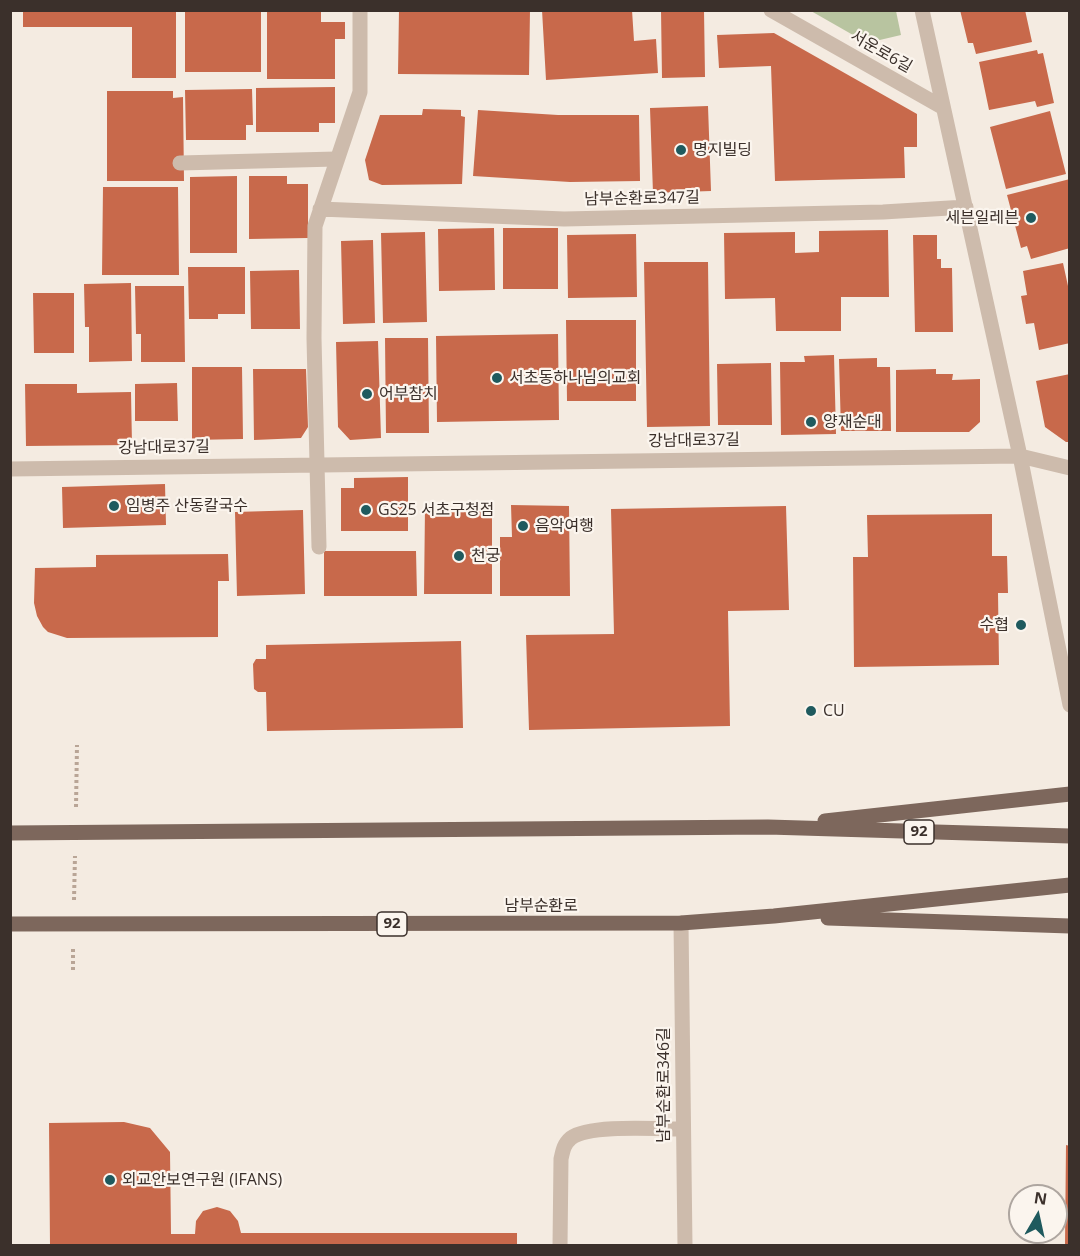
<!DOCTYPE html>
<meta charset="utf-8">
<style>
body{margin:0}
#map{position:relative;width:1080px;height:1256px;overflow:hidden;background:#f4ebe1;font-family:"Open Sans",sans-serif}
canvas{display:block}
.frame{position:absolute;inset:0;border:12px solid #3b302b;pointer-events:none}
.north{position:absolute;left:1008px;top:1184px;width:60px;height:60px;box-sizing:border-box;background:#fbf5ee;border:2px solid #aea6a0;border-radius:50%;rotate:9deg;font-size:16px;font-weight:700;line-height:24px;text-align:center;color:#3b302b}
.north::after{content:'';display:block;margin:auto;width:21px;height:27px;background:#1f5a5e;clip-path:polygon(50% 0,100% 100%,50% 72%,0 100%)}
</style>
<div id="map">
<canvas width="1080" height="1256"></canvas>
<div class="frame"></div>
<div class="north">N</div>
</div>
<script>
const c = document.querySelector('canvas').getContext('2d');
c.lineJoin = 'round';
function paint(path, color) {
  c.fillStyle = color;
  c.fill(path, 'evenodd');
}
function stroke(path, color, width, dash) {
  c.strokeStyle = color;
  c.lineWidth = width;
  c.lineCap = dash ? 'butt' : 'round';
  c.setLineDash(dash || []);
  c.stroke(path);
}
function label(font, color, halo, rows, align = 'center') {
  c.font = font + ' "Open Sans","Noto Sans KR",sans-serif';
  c.lineWidth = 4.5;
  c.setLineDash([]);
  c.textBaseline = 'middle';
  c.strokeStyle = halo;
  c.fillStyle = color;
  for (const [text, x, y, turn = 0] of rows) {
    c.save();
    c.translate(x, y);
    c.rotate((+turn || 0) * Math.PI / 180);
    c.textAlign = isNaN(turn) ? turn : align;
    if (halo) c.strokeText(text, 0, 0);
    c.fillText(text, 0, 0);
    c.restore();
  }
}
const green = new Path2D(`
 M811,11H896L901,35L867,43Z`);
const building = new Path2D(`
 M23,10H176V78H132V27H23Z
 M399,10H530L529,75L398,74Z
 M542,10H632L634,41L656,39L658,73L546,80Z
 M661,10H704L705,77L662,78Z
 M960,10H1025L1032,42L976,54L973,43H968Z
 M267,11H321V22H345V39H335V79H267Z
 M185,12H261V72H185Z
 M774,33L917,114V147H904L905,178L775,181L771,66L719,68L717,35Z
 M1037,50L1038,54L1043,53L1054,103L1037,107L1035,101L989,110L979,62Z
 M335,87V123H319V132H256V88Z
 M252,89L253,125H246V140H186L185,90Z
 M107,91H173V98L183,97L184,181H107Z
 M708,106L711,191L653,193L650,108Z
 M423,109L461,110V116L465,117L462,184L382,185L369,180L365,160L380,115H422Z
 M478,110L558,115H639L640,181L570,182L473,176Z
 M1050,111L1066,174L1006,189L990,127Z
 M237,176V253H190V177Z
 M249,176H287V184H308V238L249,239Z
 M1070,179V248L1031,259L1027,246L1021,248L1007,195Z
 M103,187H178L179,275H102Z
 M494,228L495,290L439,291L438,229Z
 M503,228H558V289H503Z
 M888,230L889,297H841V331H776L775,298L725,299L724,233L795,232V253L819,252V231Z
 M425,232L427,322L383,323L381,233Z
 M636,234L637,297L568,298L567,235Z
 M913,235H937V259H941V268H952L953,332H915Z
 M373,240L375,323L343,324L341,241Z
 M644,262H708L710,426L647,427Z
 M1063,263L1068,286L1070,285V343L1039,350L1034,323L1026,324L1021,296L1027,295L1023,271Z
 M188,267H245V314H218V319H189Z
 M299,270L300,329H251L250,271Z
 M131,283L132,361L89,362V327H85L84,284Z
 M135,286H184L185,362H141V334H136Z
 M33,293H74V353H34Z
 M566,320H636V401H567Z
 M558,334L559,420L437,422L436,336Z
 M385,338H428L429,433H386Z
 M378,341L381,438L350,440L338,427L336,342Z
 M834,355L836,434L781,435L780,362H805L804,356Z
 M877,358V367H890L891,431H841L839,359Z
 M771,363L772,425H718L717,364Z
 M192,367H242L243,439L192,440Z
 M253,369H306L308,427L301,438L254,440Z
 M936,369V374H953L952,380L980,379V422L969,432H896V370Z
 M1070,374V442H1066L1045,427L1036,381Z
 M177,383L178,421H135V384Z
 M25,384H77V393L131,392L132,445L26,446Z
 M408,477V531H341V488H354V478Z
 M165,484L166,525L63,528L62,487Z
 M511,505L569,506L570,596H500V537H512Z
 M786,506L789,610L728,611L730,726L529,730L526,635L614,634L611,509Z
 M425,508H492V594H424Z
 M303,510L305,594L237,596L235,512Z
 M992,514V556H1007L1008,593H998L999,665L854,667L853,557H868L867,515Z
 M324,551H416L417,596H324Z
 M228,554L229,581H218V637L67,638L48,632L43,627L37,616L34,603L35,568L96,567V555Z
 M461,641L463,728L267,731L266,692H258L254,689L253,664L256,659H266V645Z
 M124,1122L150,1128L170,1152L171,1234H195L196,1221L203,1211L217,1207L230,1211L238,1221L241,1233H517V1246H50L49,1123Z
 M1066,1145L1070,1146V1246H1065Z`);
const path = new Path2D(`
 M76,807L77,745
 M74,900L75,856
 M73,970V949`);
const lane = new Path2D(`
 M180,163L336,159
 M560,1246L561,1159C563,1150 564,1144 571,1138C589,1124 658,1129 682,1129`);
const street = new Path2D(`
 M771,10L942,107
 M922,10L1020,456L1070,705
 M320,209L564,219L883,212L966,207
 M10,469L1020,456L1070,468
 M319,547L314,338L315,226L360,92V10
 M681,923L685,1246`);
const primary = new Path2D(`
 M825,821L1070,794
 M10,833L768,827L1070,836
 M828,918L1070,926
 M10,924L681,923L774,916L1070,885`);
const markers = [
 [681,150,6,"#1f5a5e"],
 [1031,218,6,"#1f5a5e"],
 [497,378,6,"#1f5a5e"],
 [367,394,6,"#1f5a5e"],
 [811,422,6,"#1f5a5e"],
 [114,506,6,"#1f5a5e"],
 [366,510,6,"#1f5a5e"],
 [523,526,6,"#1f5a5e"],
 [459,556,6,"#1f5a5e"],
 [1021,625,6,"#1f5a5e"],
 [811,711,6,"#1f5a5e"],
 [110,1180,6,"#1f5a5e"]
];
const shields = [
 [919,832,30],
 [392,924,30]
];
const shieldNames = [
 ["92",919,832],
 ["92",392,924]
];
const streetNames = [
 ["서운로6길",881,52,30],
 ["남부순환로347길",642,199,-1],
 ["강남대로37길",694,441,-1],
 ["강남대로37길",164,448,-1],
 ["남부순환로",541,906],
 ["남부순환로346길",664,1085,-90]
];
const poiNames = [
 ["명지빌딩",693,150],
 ["세븐일레븐",1019,218,"right"],
 ["서초동하나님의교회",509,378],
 ["어부참치",379,394],
 ["양재순대",823,422],
 ["임병주 산동칼국수",126,506],
 ["GS25 서초구청점",378,510],
 ["음악여행",535,526],
 ["천궁",471,556],
 ["수협",1009,625,"right"],
 ["CU",823,711],
 ["외교안보연구원 (IFANS)",122,1180]
];
paint(green, '#b8c4a0');
paint(building, '#c8694b');
stroke(path, '#b9a596', 4, [3, 3]);
stroke(lane, '#cdbbac', 15);
stroke(street, '#cdbbac', 15);
stroke(primary, '#7d675c', 15);
for (const [x, y, r, color] of markers) {
  const dot = new Path2D();
  dot.arc(x, y, r, 0, 2 * Math.PI);
  c.fillStyle = color;
  c.fill(dot);
  stroke(dot, '#fbf5ee', 2);
}
for (const [x, y, w] of shields) {
  const box = new Path2D();
  box.roundRect(x - w / 2, y - 12, w, 24, 4.5);
  c.fillStyle = '#fbf5ee';
  c.fill(box);
  stroke(box, '#3b302b', 1.5);
}
label('bold 15px', '#3b302b', null, shieldNames);
label('16px', '#3b302b', '#fbf5ee', streetNames);
label('16px', '#3b302b', '#fbf5ee', poiNames, 'left');
</script>
